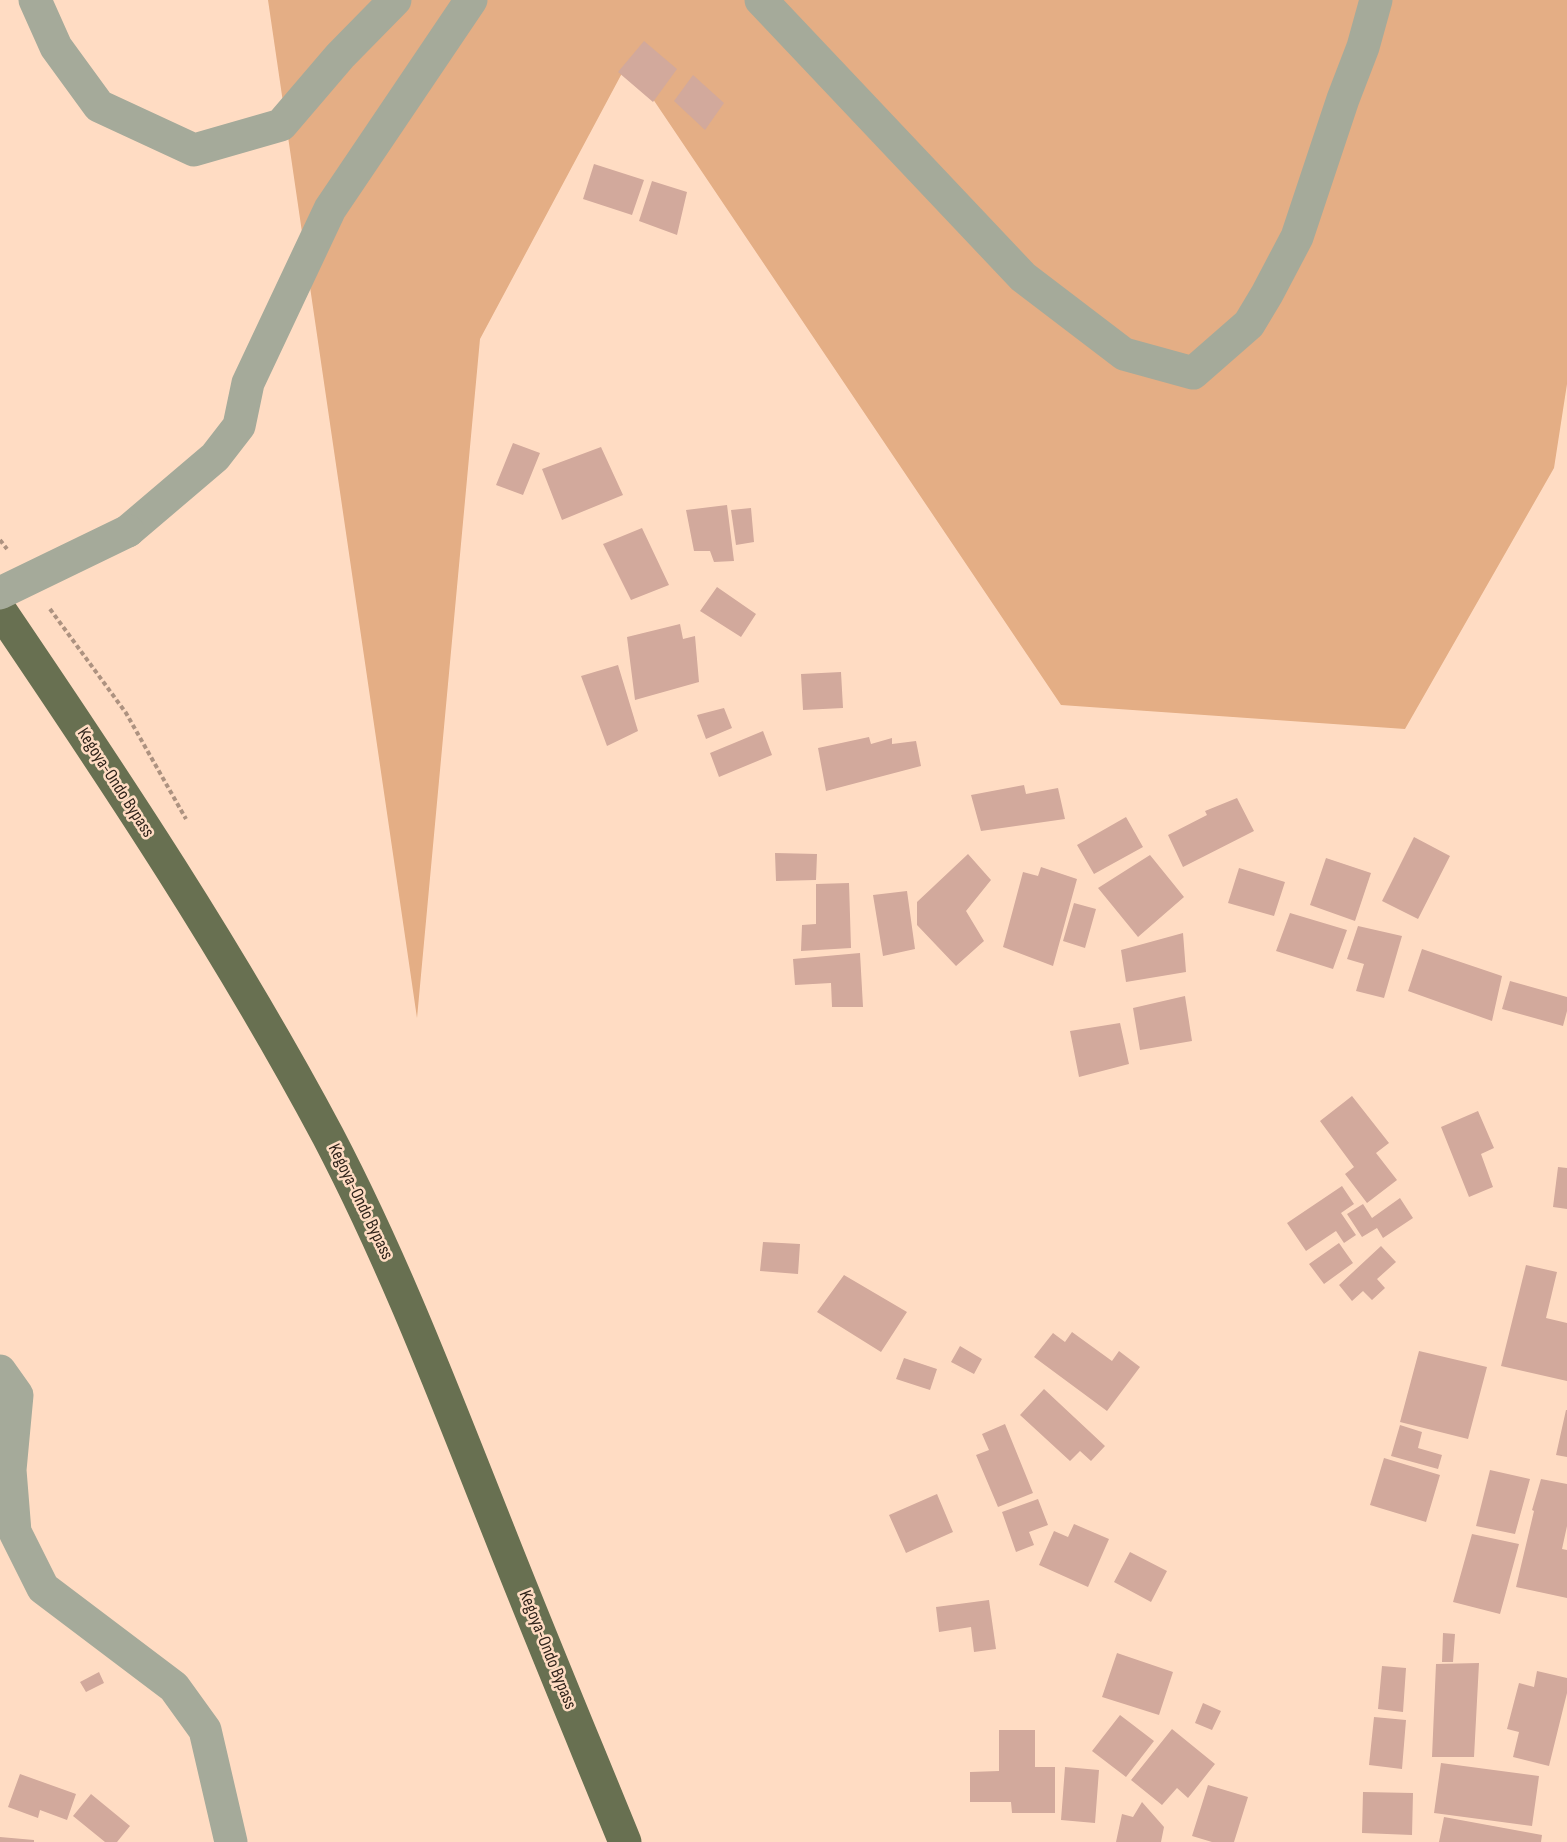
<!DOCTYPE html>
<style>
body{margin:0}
canvas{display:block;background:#ffdcc3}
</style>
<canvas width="1567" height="1842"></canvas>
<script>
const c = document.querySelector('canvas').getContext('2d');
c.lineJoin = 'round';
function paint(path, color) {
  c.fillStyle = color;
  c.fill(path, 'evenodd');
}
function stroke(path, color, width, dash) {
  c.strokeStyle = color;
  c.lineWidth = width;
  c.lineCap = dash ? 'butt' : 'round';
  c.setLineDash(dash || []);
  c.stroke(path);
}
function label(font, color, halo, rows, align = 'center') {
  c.font = font + ' "Sofia Sans Condensed",sans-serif';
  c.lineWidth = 5;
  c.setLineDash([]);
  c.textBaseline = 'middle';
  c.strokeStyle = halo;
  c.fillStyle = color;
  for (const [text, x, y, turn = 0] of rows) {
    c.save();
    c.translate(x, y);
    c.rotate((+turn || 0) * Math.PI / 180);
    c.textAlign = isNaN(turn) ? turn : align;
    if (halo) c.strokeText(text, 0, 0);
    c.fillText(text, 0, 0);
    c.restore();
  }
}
const green = new Path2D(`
 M268,0H1567V384L1554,468L1405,729L1061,705L628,62L480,339L417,1018Z`);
const building = new Path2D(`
 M644,41L677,69L653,102L618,72Z
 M693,75L724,103L705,130L674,101Z
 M594,164L644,180L632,215L583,199Z
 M652,181L687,192L677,235L639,221Z
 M513,443L540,453L523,495L496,485Z
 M601,447L623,495L562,520L542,469Z
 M727,505L734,561L714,562L710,551H694L686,510Z
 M751,508L754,542L736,545L731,510Z
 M642,528L669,585L631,600L603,544Z
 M717,587L756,614L741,637L700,611Z
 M680,624L683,639L695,636L699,682L635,700L627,637Z
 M618,665L638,731L607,746L581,676Z
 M841,672L843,708L803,710L801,674Z
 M724,708L732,728L706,739L697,715Z
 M763,731L772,755L719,777L710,753Z
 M869,737L871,744L892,738V744L916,741L921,766L826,791L818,748Z
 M1024,785L1026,794L1058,788L1065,819L981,831L971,795Z
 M1237,798L1254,831L1183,867L1168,835L1207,815L1205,811Z
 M1126,817L1143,847L1094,874L1077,845Z
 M1414,837L1450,856L1418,919L1382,901Z
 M775,853L817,854L816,880L776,881Z
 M968,854L991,880L966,911L984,941L956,966L917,925V902Z
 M1150,855L1184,897L1138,937L1098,888Z
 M1326,858L1371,873L1355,921L1310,905Z
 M1041,867L1077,879L1053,966L1003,947L1023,872L1038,876Z
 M1239,868L1285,882L1274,916L1228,903Z
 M849,883L851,948L801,951L802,925L816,924V884Z
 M907,891L915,949L883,956L873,895Z
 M1074,903L1096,909L1085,948L1063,941Z
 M1290,913L1347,930L1333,969L1276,951Z
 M1358,926L1402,936L1384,998L1356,991L1364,964L1347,959Z
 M1183,933L1186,972L1126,982L1121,950Z
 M1422,949L1502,976L1492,1021L1408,991Z
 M860,953L863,1007H832L831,983L795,985L793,959Z
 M1510,981L1567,997V1011L1563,1026L1502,1009Z
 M1185,996L1192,1041L1140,1050L1133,1008Z
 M1120,1023L1129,1064L1079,1077L1070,1031Z
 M1352,1096L1389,1143L1376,1153L1397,1180L1367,1203L1345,1174L1354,1167L1320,1121Z
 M1478,1111L1494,1148L1481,1154L1493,1187L1469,1197L1441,1127Z
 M1558,1167L1567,1168V1209L1553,1207Z
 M1342,1186L1354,1204L1341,1213L1356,1235L1344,1243L1336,1231L1306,1251L1287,1223Z
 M1400,1198L1413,1218L1383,1238L1377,1228L1362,1237L1347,1214L1363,1204L1372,1218Z
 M763,1242L800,1244L798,1274L760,1271Z
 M1339,1243L1353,1263L1324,1284L1309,1264Z
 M1381,1246L1396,1262L1377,1279L1385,1288L1372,1300L1363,1291L1352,1301L1339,1285Z
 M1526,1265L1557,1272L1546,1318L1567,1323V1381L1501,1366Z
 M844,1275L907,1312L881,1352L817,1312Z
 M1072,1332L1112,1361L1119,1351L1140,1367L1107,1411L1034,1357L1053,1333L1065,1342Z
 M960,1346L982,1359L974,1374L951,1362Z
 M1419,1351L1487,1367L1468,1439L1400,1422Z
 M904,1358L937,1369L930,1390L896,1379Z
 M1044,1389L1105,1446L1091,1461L1080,1451L1070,1461L1020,1415Z
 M1566,1410H1567V1457L1556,1455Z
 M1005,1424L1033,1493L998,1507L976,1455L989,1450L982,1434Z
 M1400,1425L1422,1432L1418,1448L1442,1455L1438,1469L1391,1456Z
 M1384,1458L1440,1475L1426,1522L1370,1505Z
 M1490,1470L1530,1479L1515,1534L1476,1526Z
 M1541,1479L1567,1484V1526L1562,1549L1567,1550V1598L1516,1587L1534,1511L1532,1510Z
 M937,1494L953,1532L906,1553L889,1515Z
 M1038,1499L1048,1525L1029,1532L1034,1545L1016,1552L1002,1512Z
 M1074,1524L1109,1539L1088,1587L1039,1565L1054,1531L1068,1537Z
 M1472,1534L1519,1544L1500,1614L1453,1602Z
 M1130,1552L1167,1571L1151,1602L1114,1582Z
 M989,1600L996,1649L974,1652L971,1627L939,1632L936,1607Z
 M1443,1633L1455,1634L1453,1662H1442Z
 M1117,1653L1173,1672L1159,1715L1102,1697Z
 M1479,1663L1474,1757H1432L1436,1664Z
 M1382,1666L1406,1668L1403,1712L1378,1709Z
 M1537,1671L1567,1678V1693L1549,1766L1513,1757L1519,1732L1507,1729L1519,1683L1534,1687Z
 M99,1672L104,1683L86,1692L80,1682Z
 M1203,1703L1221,1711L1212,1730L1195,1723Z
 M1120,1715L1154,1741L1126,1777L1092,1751Z
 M1374,1717L1406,1720L1402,1769L1369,1765Z
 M1172,1729L1215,1764L1188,1798L1177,1788L1162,1805L1131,1780Z
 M999,1730H1035V1767H1055V1813H1012L1011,1802H970V1772L999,1771Z
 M1441,1763L1539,1776L1532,1826L1434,1813Z
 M1065,1767L1099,1770L1095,1823L1061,1820Z
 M20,1774L76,1794L67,1820L40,1810L38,1818L8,1807Z
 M1208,1785L1248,1797L1234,1842H1212L1192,1836Z
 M1363,1792L1413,1793L1412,1835L1362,1833Z
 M91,1794L130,1826L117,1842H105L73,1816Z
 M1142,1802L1164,1827L1161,1842H1116L1122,1814L1133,1817Z
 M1444,1817L1542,1835L1541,1842H1439Z
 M0,1837L34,1840V1842H0Z`);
const path = new Path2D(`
 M0,540L7,549
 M50,609L126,713L186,819`);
const minor = new Path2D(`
 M35,0L56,47L99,106L194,150L281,125L340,56L395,0
 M761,0L1023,277L1124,354L1193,373L1249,324L1267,294L1297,237L1343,99L1363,47L1376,0
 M128,531L215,457L239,426L248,383L330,209L471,0
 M0,1371L17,1395L10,1470L0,1465
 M10,1470L15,1532L43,1588L174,1687L205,1730L231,1842`);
const trunk = new Path2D(`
 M0,610C116,781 231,954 328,1136C395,1264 446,1399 499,1532C540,1636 583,1739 625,1842`);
const minorBridge = new Path2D(`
 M0,593L128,531`);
const streetNames = [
 ["Kegoya-Ondo Bypass",115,783,57],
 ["Kegoya-Ondo Bypass",360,1202,64],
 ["Kegoya-Ondo Bypass",547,1650,68]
];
paint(green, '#e4ae85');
paint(building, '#d2a99c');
stroke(path, '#ad9280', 4, [4.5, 3]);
stroke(minor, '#a5aa9a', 33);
stroke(trunk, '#687051', 33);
stroke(minorBridge, '#a5aa9a', 33);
label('18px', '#30231a', '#ffdcc3', streetNames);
</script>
